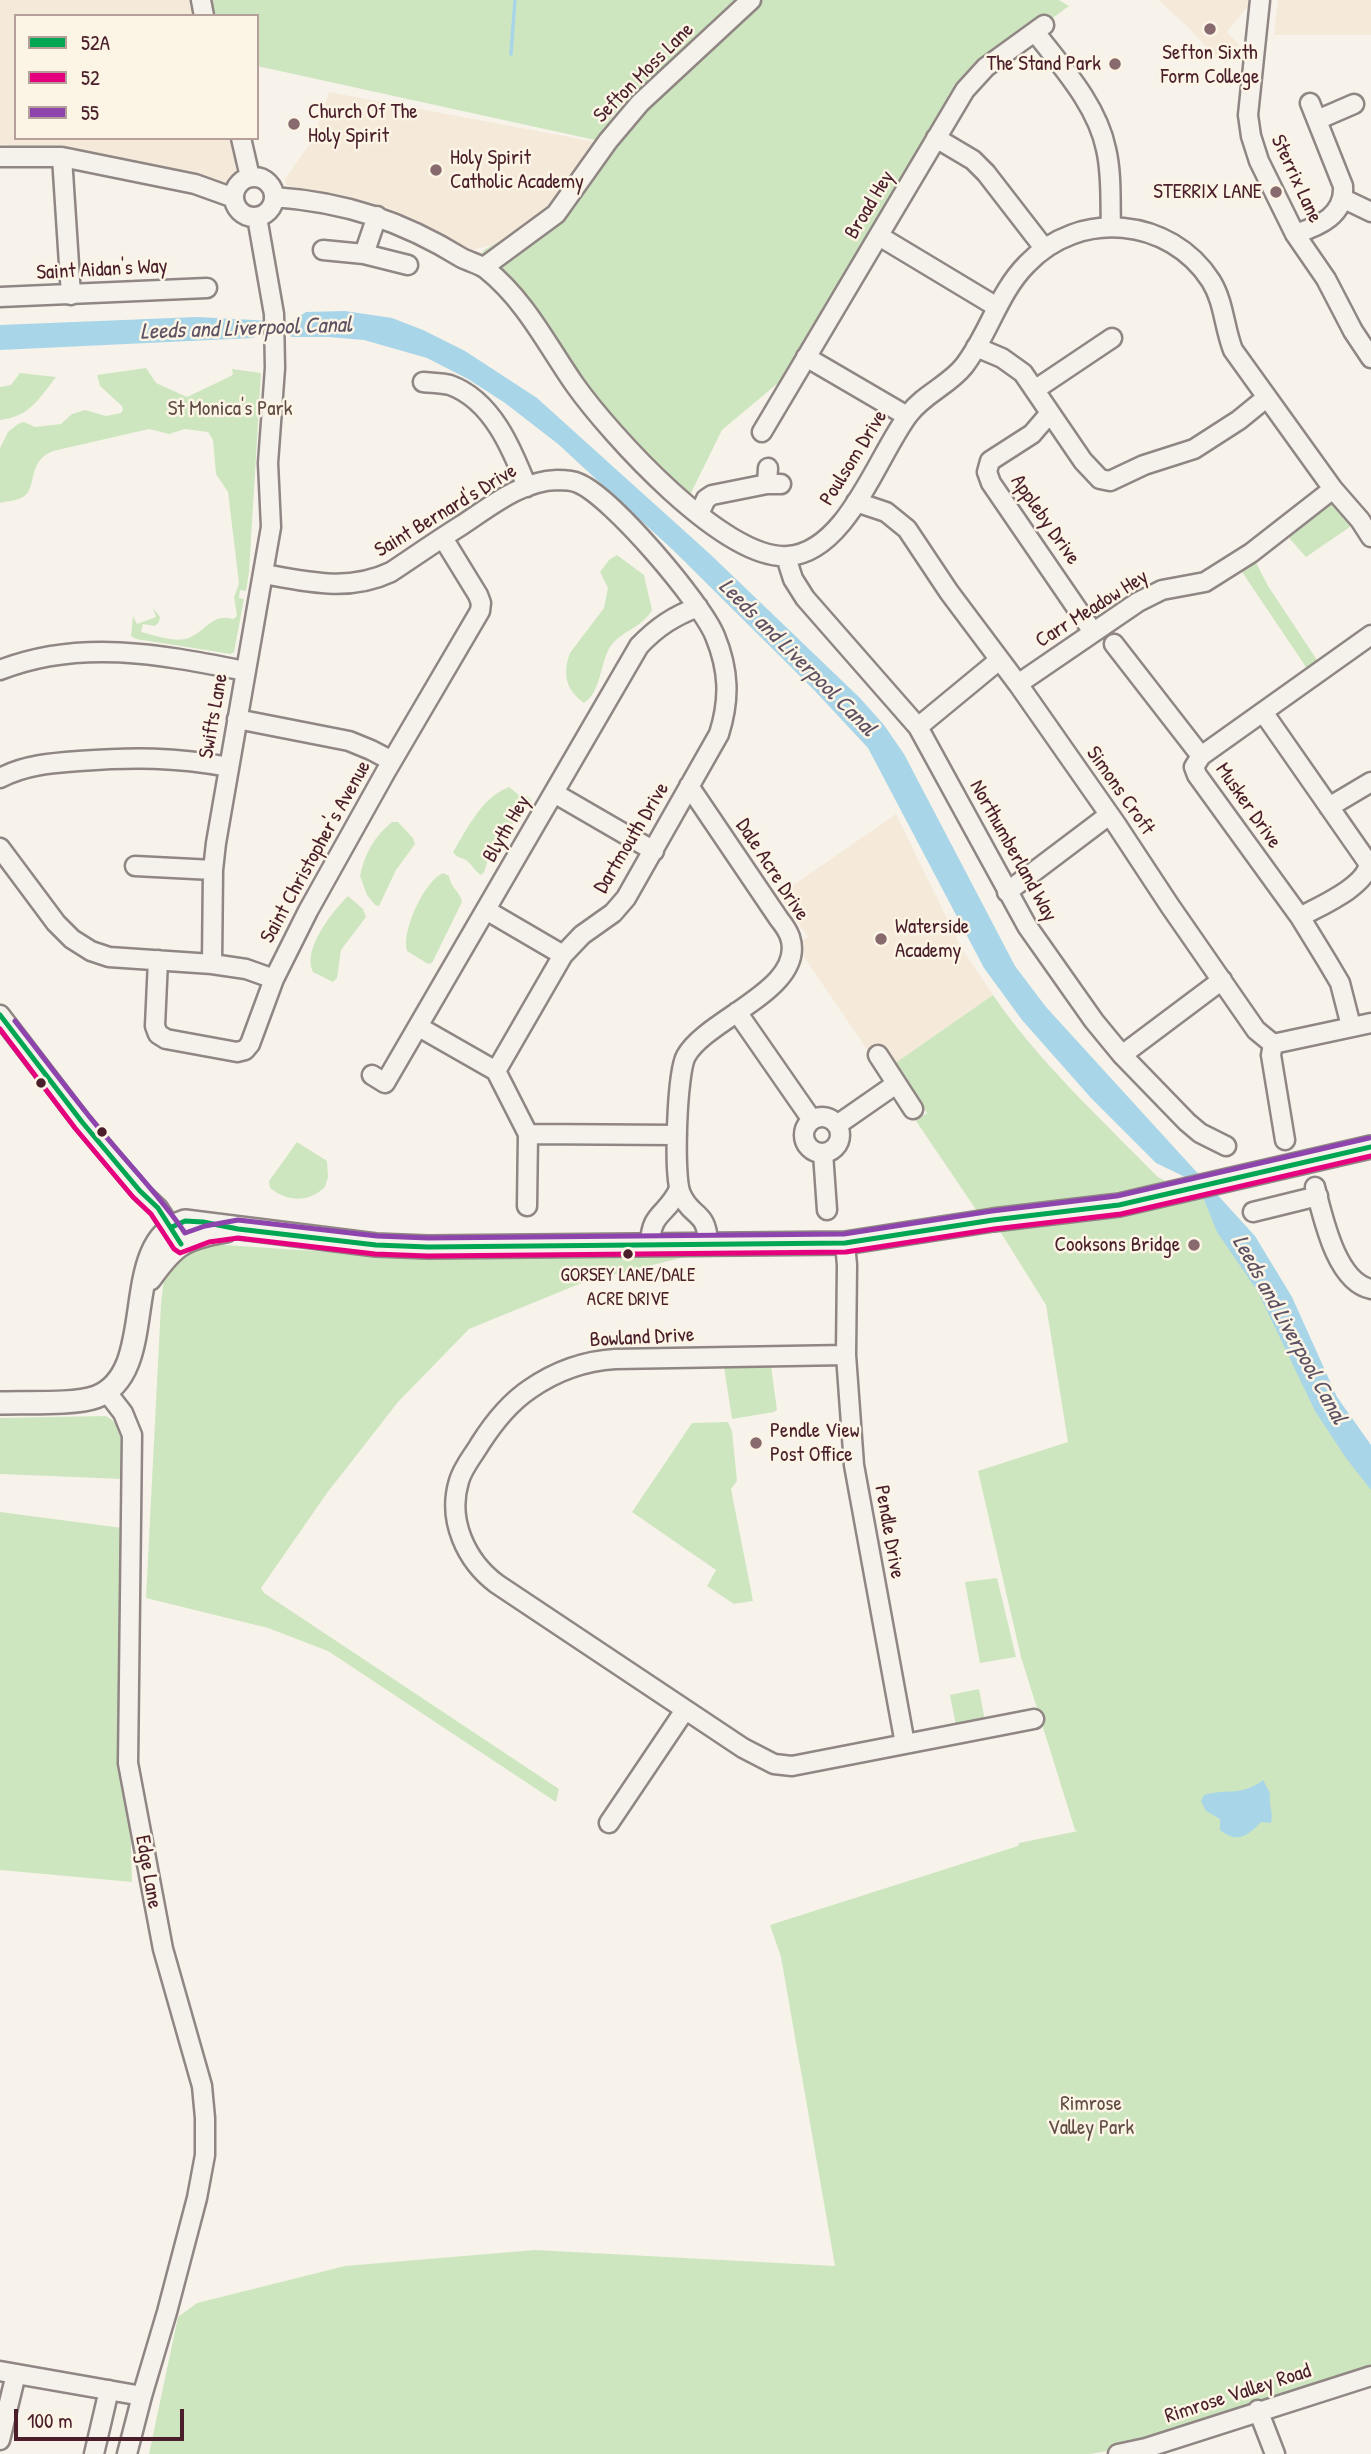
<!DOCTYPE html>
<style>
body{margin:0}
#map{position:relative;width:1371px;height:2454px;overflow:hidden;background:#f7f3ea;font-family:"Patrick Hand",sans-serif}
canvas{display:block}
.legend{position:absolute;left:14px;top:14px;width:245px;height:126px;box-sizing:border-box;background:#fcf5e5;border:2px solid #b59f9b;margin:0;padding:9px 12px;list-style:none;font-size:21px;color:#4a1f2b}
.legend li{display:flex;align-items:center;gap:14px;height:35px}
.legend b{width:35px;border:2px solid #b59f9b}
.scale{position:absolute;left:14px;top:2409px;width:170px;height:32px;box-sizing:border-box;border:4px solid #4a1f2b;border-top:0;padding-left:9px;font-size:21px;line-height:24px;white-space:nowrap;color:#4a1f2b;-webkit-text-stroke:5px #fcf5e5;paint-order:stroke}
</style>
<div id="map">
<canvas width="1371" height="2454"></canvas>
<ul class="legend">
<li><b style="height:9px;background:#00a651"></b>52A</li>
<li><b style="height:9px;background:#e5007d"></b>52</li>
<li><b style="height:9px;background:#8e44ad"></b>55</li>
</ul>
<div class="scale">100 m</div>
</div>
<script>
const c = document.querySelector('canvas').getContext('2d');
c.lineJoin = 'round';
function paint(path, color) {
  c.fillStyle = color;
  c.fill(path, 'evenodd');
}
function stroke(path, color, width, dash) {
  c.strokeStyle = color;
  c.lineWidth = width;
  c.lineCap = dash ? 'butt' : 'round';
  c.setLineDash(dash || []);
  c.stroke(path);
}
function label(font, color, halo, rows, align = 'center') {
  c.font = font + ' "Patrick Hand",sans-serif';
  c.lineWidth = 5;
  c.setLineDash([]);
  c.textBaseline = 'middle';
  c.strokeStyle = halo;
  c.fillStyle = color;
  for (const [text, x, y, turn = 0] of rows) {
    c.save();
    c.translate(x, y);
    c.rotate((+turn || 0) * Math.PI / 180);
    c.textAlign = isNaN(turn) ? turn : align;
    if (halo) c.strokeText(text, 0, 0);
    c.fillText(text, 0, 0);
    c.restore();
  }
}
const built = new Path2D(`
 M0,0H195L198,16H16V138H224L232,142L236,167L233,185L167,170L1,144L0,148Z
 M1158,0H1253L1227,32L1239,44L1237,57L1228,62L1218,60L1186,25Z
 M1278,0H1371V35H1274Z
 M329,92L596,142L587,160L545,214L493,245L472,250L413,219L381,205L341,195L286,185L285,179L313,139Z
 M896,814L961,947L993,995L894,1064L879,1042L868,1051L804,957L803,941L808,937L779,895Z`);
const green = new Path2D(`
 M211,0H735L622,104L595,140L257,66V16H214Z
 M744,0H1059L1069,6L986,67L803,362L722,430L686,503L647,467L478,259L484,250L529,225L551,204Z
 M146,368L156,383L187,397L231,376L233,374L232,369L261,373L249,572L246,591L240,590L239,598L244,599L234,652L231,654L136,639L131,636L133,616L137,624L156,617L153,608L160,617L159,622L155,626L143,624L141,632C154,635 173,642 185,639C204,634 212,612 233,619L237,616L234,597L239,584L238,575L228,492L216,474L213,440L208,432L185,429L169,434L149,429L53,451C26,462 38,488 23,497C17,501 6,501 0,503V448L8,432L18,424L24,422L35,427L61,424L72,414L85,410L106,416L121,413L123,410L122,406L100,386L97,375Z
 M20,373L56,377C39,399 29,417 0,420V387L11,385Z
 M1333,489L1360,520L1306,557L1281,529Z
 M1251,553L1268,586L1323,669L1312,676L1236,563Z
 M617,555L644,575L652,610C643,627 621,631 610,647C600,664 601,692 584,703C566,690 562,674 570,653L604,608L608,588L600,572L609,560Z
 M509,787L520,796H527L532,801L492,848L484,872L481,875C474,871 472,864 466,860C460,857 457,858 453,852C468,828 481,798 509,787Z
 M392,822H398L413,838L415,844L396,870L379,906L375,905L367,895L360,876C365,853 374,837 392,822Z
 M443,873L449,876C451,889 460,891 462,902L432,963L428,964L407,951C401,932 424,881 443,873Z
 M348,896L363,909L366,917L341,950L337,978L333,982L313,972C302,949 332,912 348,896Z
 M993,995C1039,1062 1101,1119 1158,1177L1167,1182L1094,1196L977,1211L916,1121L927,1113L894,1064Z
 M297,1142L327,1161L328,1177L325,1187C308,1203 288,1202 270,1188L269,1181Z
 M1211,1197L1371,1469V2372L1118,2449L1090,2454H149L178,2317L197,2303L345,2266L535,2250L835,2266L781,1957L770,1925L1018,1846L1019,1843L1078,1831L1075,1830L1021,1657L978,1471L1068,1442L1046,1305L993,1220Z
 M210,1244L403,1257L693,1255L584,1282L469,1329L398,1402L327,1493L261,1588L264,1593L559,1789L556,1802L328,1651L268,1628L146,1598L161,1304L164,1277L187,1254Z
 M771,1366L777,1410L774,1412L732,1419L724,1367Z
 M106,1416C128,1427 123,1458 123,1479L0,1474V1418Z
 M728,1422L732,1431L737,1481L731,1489L753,1601L734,1604L707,1586L716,1570L632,1512L692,1423Z
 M0,1512L122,1528L132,1882L0,1870Z
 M997,1578L1016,1657L980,1663L965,1582Z
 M979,1689L985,1721L956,1726L950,1695Z`);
const water = new Path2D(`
 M345,311L392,318L423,330L465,351L537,398L711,555L860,698L884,725L904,754L1015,966L1046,1007L1255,1236L1292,1297L1337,1397L1371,1445V1490L1346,1458L1315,1411L1258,1292L1217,1232L1203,1197L1183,1176L1156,1163L1091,1098L1022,1020L984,968L868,748L814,690L674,551L558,444L505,403L468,379L427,358L364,340L328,337H292L285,333L261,332L253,338L0,350V325L197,317L291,322L306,312Z
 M1263,1780L1270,1793C1268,1804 1274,1813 1271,1823L1261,1822C1248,1836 1237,1844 1220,1830V1819L1206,1811L1201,1801L1204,1795C1228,1788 1241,1797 1263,1780Z`);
const stream = new Path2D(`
 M511,54L515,0`);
const minor = new Path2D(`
 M201,0L204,16
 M1260,0L1248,115L1251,136L1259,161L1295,234L1326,279L1353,331L1371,358
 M1035,32C1062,67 1097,105 1106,149C1112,174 1110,201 1111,226
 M1317,120L1354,104
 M241,138L250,177
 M936,138L973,160L986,173L1044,248
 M0,157H62L195,184L234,198
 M62,157L71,295
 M234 197a20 20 0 1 1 40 0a20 20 0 1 1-40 0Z
 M274,197C345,202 402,221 462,258C470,262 479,264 486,269C526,301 547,345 575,385C610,434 724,561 788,556C847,552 878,454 909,414C924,394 949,385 964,366C989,334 998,293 1027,264C1079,209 1170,217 1211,281C1224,302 1224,327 1233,350L1333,489L1360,520L1371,537
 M1344,199L1371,212
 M1295,234C1320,226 1345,215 1343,186L1310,103
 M879,236L997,307
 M323,250L364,254L408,265
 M364,254L377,216
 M484,267L556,214L608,141L640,103L751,0
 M0,297L207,288
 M976,347L1002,358L1023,373L1083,461L1100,479L1110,481L1144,465L1194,449L1239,420L1266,398
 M806,357L907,416
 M423,382C432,383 442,383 450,385C492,400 512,449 527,487
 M1036,389L1112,338
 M1050,413L1032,434L990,461L987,472L991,483L1093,632
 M762,432L965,90L986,67L1044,25
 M768,468L767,484H781
 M856,502L886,512L907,529L949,592L1018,684L1116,824L1170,906L1256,1030L1273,1044L1371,1023
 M699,514L706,499L712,495L767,484
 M786,557L793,579L805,598L918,727L1027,926L1094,1021L1122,1055L1187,1122L1200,1133L1226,1146
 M264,574C308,582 349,592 391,572C415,556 438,540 462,525C491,506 521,481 557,480C563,480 572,480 578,483C611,496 701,602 715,636C729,670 730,699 719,734L626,898L613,913L582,935L563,955L496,1071
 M1114,644L1201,756
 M0,670C81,638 163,655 245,671
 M1018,684L1138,602L1162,590L1205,582L1251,553L1333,489
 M1263,712L1369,864C1365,887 1320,906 1300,917
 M237,719L349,741L371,750L392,761
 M918,727L998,661
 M0,778C25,765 51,763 79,761C133,757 175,757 229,767
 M689,786L779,919C783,924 788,931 790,937C807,989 707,1018 686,1056C677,1072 673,1177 681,1194C691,1218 707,1210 708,1243
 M554,793L654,851
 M1329,807L1371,782
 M0,848L56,923L72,939L91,951L109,957L212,964L213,870L216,843L271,527L268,463L275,368L274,314L257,217
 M135,866L213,870
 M1007,892L1109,815
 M486,910L563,955
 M158,960L155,1026L158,1034L166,1039L237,1052L245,1050L250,1044L274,979L308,911L385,773L480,611L481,603L478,595L443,538
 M212,964L246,969L274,979
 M737,1012L812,1120
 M0,1015L82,1122L140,1191L158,1208L178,1239
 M1351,1026L1340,983L1327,961L1300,917L1197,775L1194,767L1201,756L1371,635
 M419,1027L496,1071
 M1273,1044L1271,1055L1285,1140
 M878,1055L913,1109
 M1122,1055L1222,980
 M496,1071L528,1134L527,1206
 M372,1075L385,1083L639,646C657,627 674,616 698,607
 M804 1135a18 18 0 1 1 36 0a18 18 0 1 1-36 0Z
 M837,1125L896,1084
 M528,1134L677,1135
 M823,1153L827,1210
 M1315,1187C1323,1217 1336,1282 1371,1289
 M1253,1212L1318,1196
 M845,1243L847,1265L846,1355L854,1465L905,1744
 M650,1244C651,1211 667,1216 679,1189
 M846,1355L615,1359C583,1361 556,1371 530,1389C509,1403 494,1422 480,1444C473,1456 463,1467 459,1481C447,1520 466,1561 497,1584L743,1748L774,1764L792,1766L1034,1719
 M106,1391L123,1413L132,1435L128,1763L163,1949L202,2086L205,2118V2155L197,2198L167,2312L142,2396L127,2454
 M609,1823L685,1710
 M0,2371L142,2396
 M1258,2410L1275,2454
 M0,2440L16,2374
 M94,2454L109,2390
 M1118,2454L1146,2448L1371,2376`);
const major = new Path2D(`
 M150,1279C174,1245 184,1238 226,1231
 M0,1403C25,1402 74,1405 96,1397C162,1372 116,1243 185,1221L376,1245L428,1247L845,1243L993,1220L1119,1205L1371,1147`);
const bus1 = new Path2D(`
 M0,1015L82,1122L140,1191L158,1208L181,1244
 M172,1227L185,1221L203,1222L238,1229L376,1245L428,1247L845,1243L993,1220L1119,1205L1371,1147`);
const bus2 = new Path2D(`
 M0,1029L75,1128L133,1197L151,1214L174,1249L180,1253L209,1242L238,1238L375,1254L428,1256L846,1252L994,1229L1121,1214L1371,1156`);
const bus3 = new Path2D(`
 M15,1021C44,1058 72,1096 102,1132C130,1166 161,1197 185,1233L205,1226L238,1220L377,1236L428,1238L844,1234L992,1211L1117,1196L1369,1138`);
const markers = [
 [1210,29,7,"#87696e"],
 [1115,64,7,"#87696e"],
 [294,124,7,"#87696e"],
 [436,170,7,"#87696e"],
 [1276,192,7,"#87696e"],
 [881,939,7,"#87696e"],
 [41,1083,6,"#4a1f2b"],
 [102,1132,6,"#4a1f2b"],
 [1194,1245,7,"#87696e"],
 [628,1254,6,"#4a1f2b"],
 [756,1443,7,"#87696e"]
];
const busNames = [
 ["GORSEY LANE/DALE",628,1276],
 ["ACRE DRIVE",628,1300]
];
const poiNames = [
 ["Sefton Sixth",1210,53,"center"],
 ["Form College",1210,77,"center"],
 ["The Stand Park",1101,64,"right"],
 ["Church Of The",308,112],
 ["Holy Spirit",308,136],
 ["Holy Spirit",450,158],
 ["Catholic Academy",450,182],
 ["STERRIX LANE",1262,192,"right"],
 ["Waterside",895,927],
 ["Academy",895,951],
 ["Cooksons Bridge",1180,1245,"right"],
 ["Pendle View",770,1431],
 ["Post Office",770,1455]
];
const streetNames = [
 ["Sefton Moss Lane",644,73,-45],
 ["Sterrix Lane",1296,179,65],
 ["Broad Hey",870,205,-59],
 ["Saint Aidan's Way",102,270,-3],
 ["Poulsom Drive",854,458,-58],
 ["Saint Bernard's Drive",446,511,-31],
 ["Appleby Drive",1045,520,55],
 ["Carr Meadow Hey",1092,609,-32],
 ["Swifts Lane",214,716,-80],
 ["Simons Croft",1120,791,55],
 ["Musker Drive",1248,806,55],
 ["Blyth Hey",507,829,-60],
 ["Dartmouth Drive",632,838,-59],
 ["Northumberland Way",1013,851,61],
 ["Saint Christopher's Avenue",316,852,-61],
 ["Dale Acre Drive",772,870,57],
 ["Bowland Drive",642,1338,-3],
 ["Pendle Drive",889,1532,80],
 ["Edge Lane",148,1872,80],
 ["Rimrose Valley Road",1238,2394,-18]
];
const parkNames = [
 ["St Monica's Park",230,409],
 ["Rimrose",1091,2104],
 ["Valley Park",1091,2128]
];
const waterNames = [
 ["Leeds and Liverpool Canal",246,329,-2],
 ["Leeds and Liverpool Canal",797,658,45],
 ["Leeds and Liverpool Canal",1289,1330,61]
];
paint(built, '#f5eada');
paint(green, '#cee6bf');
paint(water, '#a9d5e9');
stroke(stream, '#a9d5e9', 3.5);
stroke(minor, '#908684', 23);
stroke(major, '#908684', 26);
stroke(minor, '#f5f2ec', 18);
stroke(major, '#f5f2ec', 21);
stroke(bus1, '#00a651', 5);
stroke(bus2, '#e5007d', 5);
stroke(bus3, '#8e44ad', 5);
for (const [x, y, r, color] of markers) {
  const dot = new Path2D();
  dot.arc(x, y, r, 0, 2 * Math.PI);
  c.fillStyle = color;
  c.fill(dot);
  stroke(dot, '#fcf5e5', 2.5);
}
label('19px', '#4a1f2b', '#fcf5e5', busNames);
label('21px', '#4a1f2b', '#fcf5e5', poiNames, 'left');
label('21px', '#4a1f2b', '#fcf5e5', streetNames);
label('21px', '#624e47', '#fcf5e5', parkNames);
label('italic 23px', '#5d5264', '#fcf5e5', waterNames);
</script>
